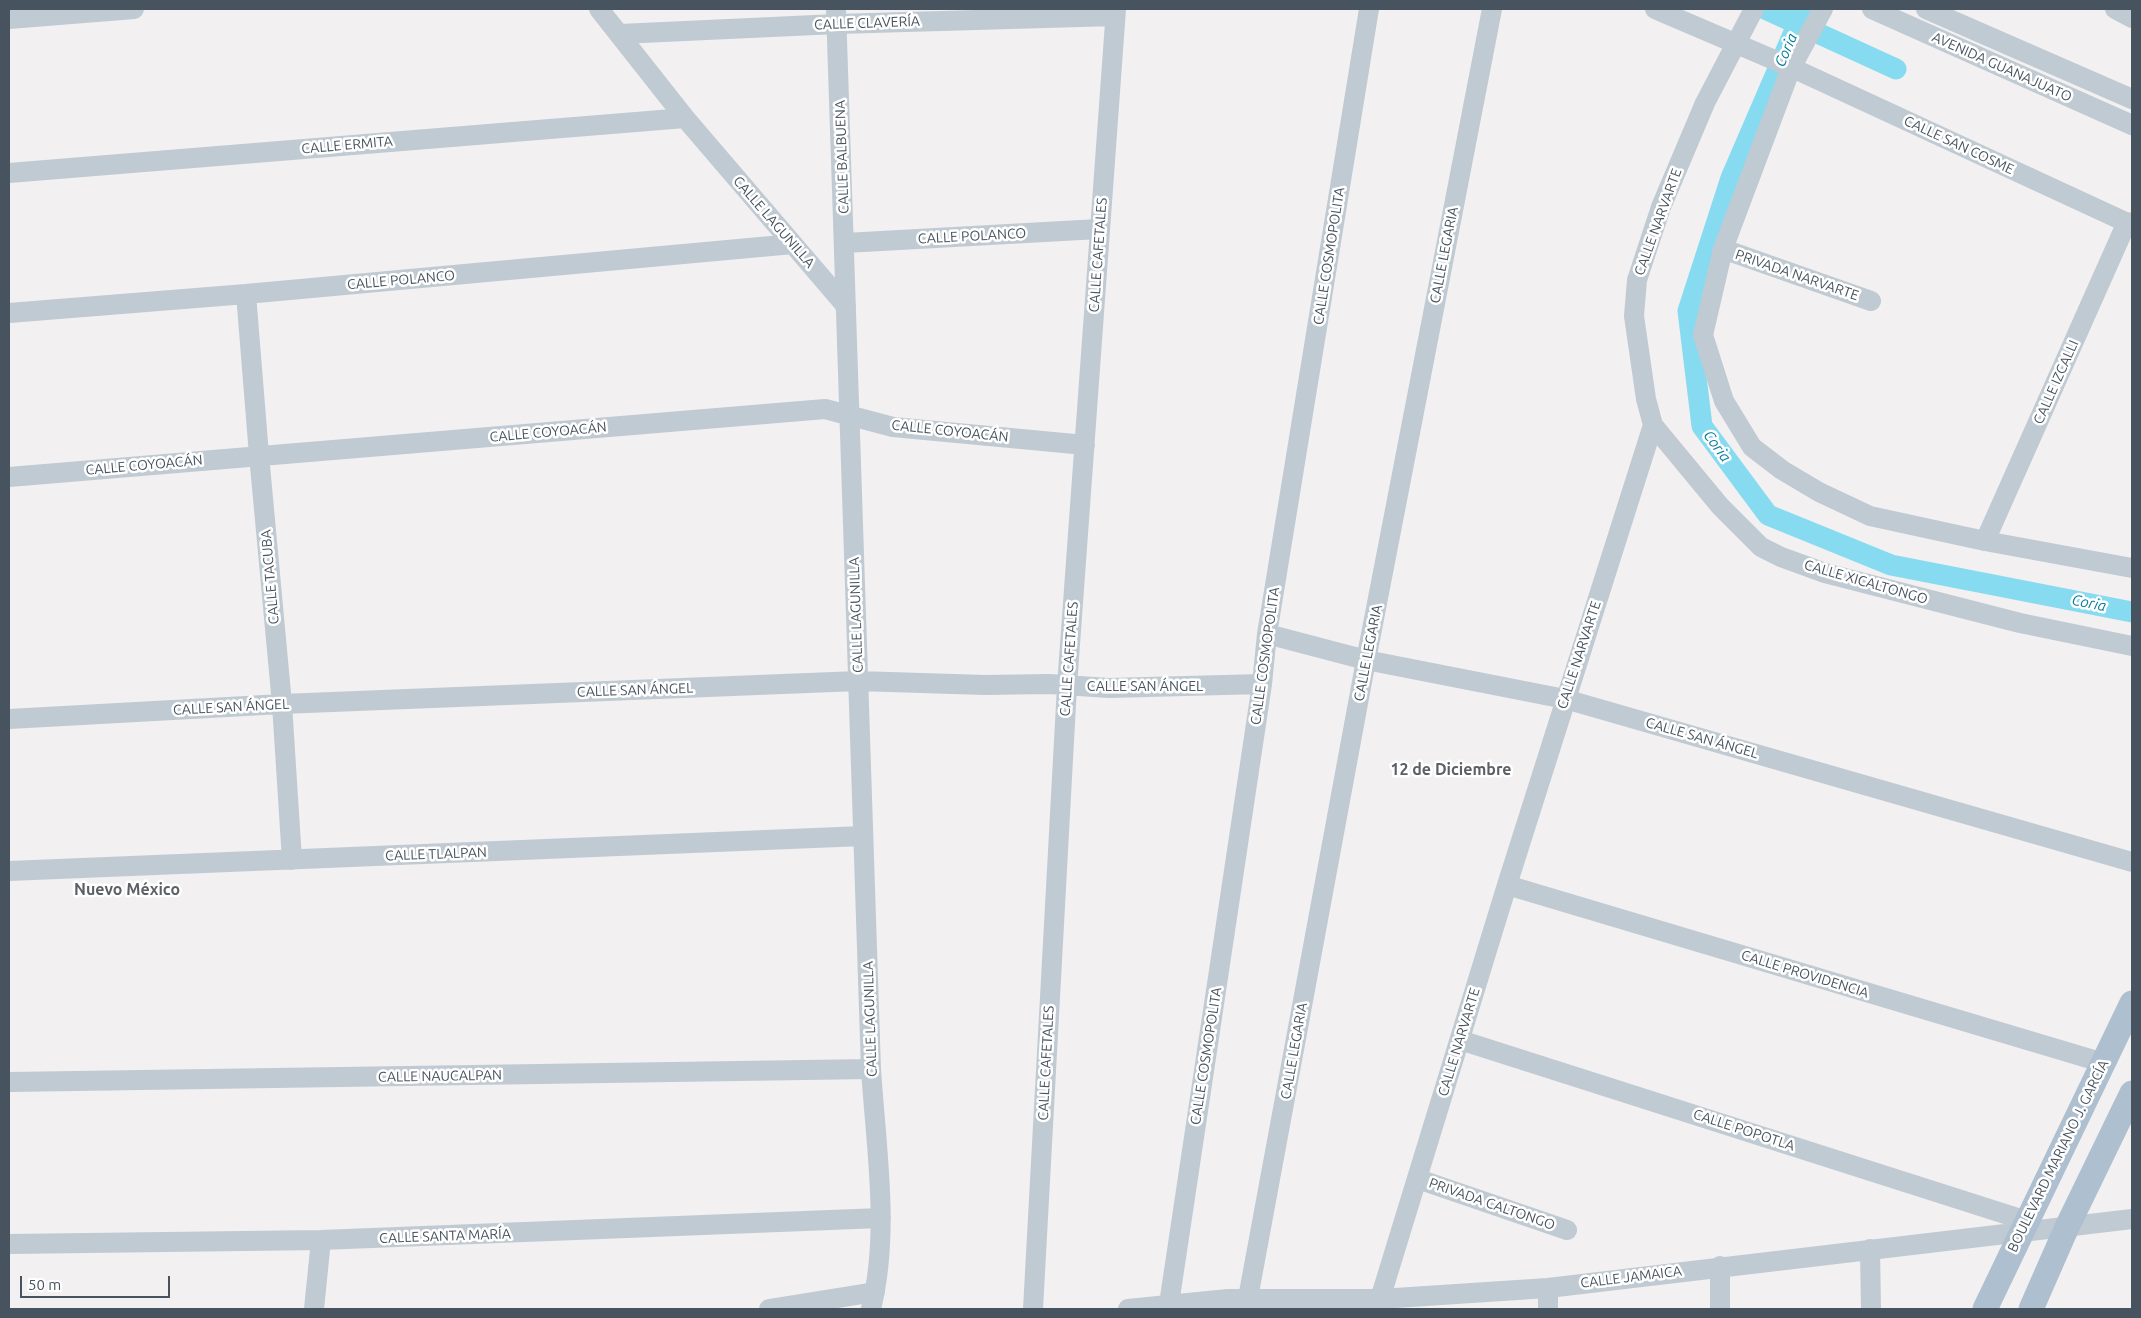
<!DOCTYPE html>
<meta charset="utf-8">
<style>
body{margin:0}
#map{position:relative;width:2141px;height:1318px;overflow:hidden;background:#f2f0f0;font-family:Ubuntu,sans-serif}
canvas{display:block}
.frame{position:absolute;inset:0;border:10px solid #47535e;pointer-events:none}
.scale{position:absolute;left:20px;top:1276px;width:150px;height:22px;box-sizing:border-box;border:2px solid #47535e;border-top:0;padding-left:6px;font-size:15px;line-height:18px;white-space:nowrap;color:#47535e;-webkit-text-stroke:4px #fff;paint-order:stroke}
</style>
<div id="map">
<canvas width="2141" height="1318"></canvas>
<div class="frame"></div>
<div class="scale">50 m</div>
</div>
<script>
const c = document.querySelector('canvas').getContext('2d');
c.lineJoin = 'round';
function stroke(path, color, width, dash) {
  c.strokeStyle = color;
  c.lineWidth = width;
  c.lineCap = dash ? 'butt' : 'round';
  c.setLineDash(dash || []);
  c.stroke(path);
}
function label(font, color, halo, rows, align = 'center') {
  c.font = font + ' Ubuntu,sans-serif';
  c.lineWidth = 5;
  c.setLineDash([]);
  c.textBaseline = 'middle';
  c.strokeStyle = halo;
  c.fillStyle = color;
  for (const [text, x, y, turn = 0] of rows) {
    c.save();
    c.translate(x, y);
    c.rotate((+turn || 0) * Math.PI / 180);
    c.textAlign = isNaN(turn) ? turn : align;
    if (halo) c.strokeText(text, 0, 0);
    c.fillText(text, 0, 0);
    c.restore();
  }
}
const canal = new Path2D(`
 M1765,9L1896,69
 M1804,9L1731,178L1688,311L1702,426L1768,515L1891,565L2132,612`);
const minor = new Path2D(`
 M599,9L685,118L846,306
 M836,9L871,1069C876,1148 890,1232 871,1309
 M1655,9L1786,65L2132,225
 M1823,9L1791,68L1723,249L1703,335L1724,401L1752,447L1782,470L1819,492L1870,516L1985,541L2132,568
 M1872,9L2132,125
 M1926,9L2132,99
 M2115,9L2132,18
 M9,19L134,9
 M620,34L837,24L1115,16
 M9,173L685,118
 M845,243L1099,229
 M1723,249L1871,301
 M246,294L259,455L282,704L292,860
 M9,313L246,294L793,244
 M1653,425L1720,506L1761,547L1781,557L1825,573L2020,623L2132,646
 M9,477L825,409L893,427L1085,445
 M1985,541L2127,222
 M1267,634L1366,660L1565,699L2132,862
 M9,719L282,704L858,681L985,685L1049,684L1109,688L1262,684
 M9,871L863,836
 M1507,885L2104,1063
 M1460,1040L2027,1221
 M9,1082L871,1069
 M1418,1179L1567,1230
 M9,1244L321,1240L881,1218
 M1870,1249L1871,1309
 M1720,1266V1309
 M1248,1298L1366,660L1492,9
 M1169,1304L1262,684L1267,634L1369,9
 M314,1309L321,1240
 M769,1309L875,1292
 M1033,1309L1067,686L1116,9
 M1128,1309L1228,1299H1380L1548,1288L2132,1219
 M1379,1309L1380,1299L1507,885L1653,425L1646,399L1634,316L1637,280L1661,207L1705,103L1754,9
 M1548,1309V1288`);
const major = new Path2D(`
 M1985,1309L2132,1003
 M2031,1309L2067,1227L2132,1093`);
const streetNames = [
 ["CALLE CLAVERÍA",867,23,-2],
 ["AVENIDA GUANAJUATO",2002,67,24],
 ["CALLE ERMITA",347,145,-5],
 ["CALLE SAN COSME",1959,145,25],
 ["CALLE BALBUENA",842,157,-92],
 ["CALLE LAGUNILLA",774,222,49],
 ["CALLE NARVARTE",1658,222,-70],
 ["CALLE POLANCO",972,236,-3],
 ["CALLE CAFETALES",1098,255,-86],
 ["CALLE LEGARIA",1444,255,-79],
 ["CALLE COSMOPOLITA",1329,256,-81],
 ["PRIVADA NARVARTE",1797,275,19],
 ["CALLE POLANCO",401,280,-5],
 ["CALLE IZCALLI",2056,382,-66],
 ["CALLE COYOACÁN",950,431,6],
 ["CALLE COYOACÁN",548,432,-5],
 ["CALLE COYOACÁN",144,465,-5],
 ["CALLE TACUBA",270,577,-95],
 ["CALLE XICALTONGO",1866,582,16],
 ["CALLE LAGUNILLA",856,615,-92],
 ["CALLE LEGARIA",1368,653,-79],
 ["CALLE NARVARTE",1579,655,-72],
 ["CALLE COSMOPOLITA",1265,656,-82],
 ["CALLE CAFETALES",1069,659,-86],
 ["CALLE SAN ÁNGEL",1145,686],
 ["CALLE SAN ÁNGEL",635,690,-2],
 ["CALLE SAN ÁNGEL",231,707,-3],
 ["CALLE SAN ÁNGEL",1702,738,16],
 ["CALLE TLALPAN",436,854,-2],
 ["CALLE PROVIDENCIA",1805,974,17],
 ["CALLE LAGUNILLA",870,1019,-92],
 ["CALLE NARVARTE",1459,1042,-73],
 ["CALLE LEGARIA",1294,1051,-80],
 ["CALLE COSMOPOLITA",1206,1056,-81],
 ["CALLE CAFETALES",1046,1063,-87],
 ["CALLE NAUCALPAN",440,1076,-1],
 ["CALLE POPOTLA",1744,1130,18],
 ["BOULEVARD MARIANO J. GARCÍA",2058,1156,-64],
 ["PRIVADA CALTONGO",1492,1204,19],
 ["CALLE SANTA MARÍA",445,1236,-2],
 ["CALLE JAMAICA",1631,1277,-7]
];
const waterNames = [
 ["Coria",1786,50,-67],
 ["Coria",1717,446,54],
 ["Coria",2089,603,11]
];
const quarterNames = [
 ["12 de Diciembre",1451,770],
 ["Nuevo México",127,890]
];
stroke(canal, '#87dbf1', 21);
stroke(minor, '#c0cad2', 20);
stroke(major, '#aebfd0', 25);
label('14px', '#47535e', '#fff', streetNames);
label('italic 15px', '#077c9b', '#fff', waterNames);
label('bold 16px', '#5c6065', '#fff', quarterNames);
</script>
